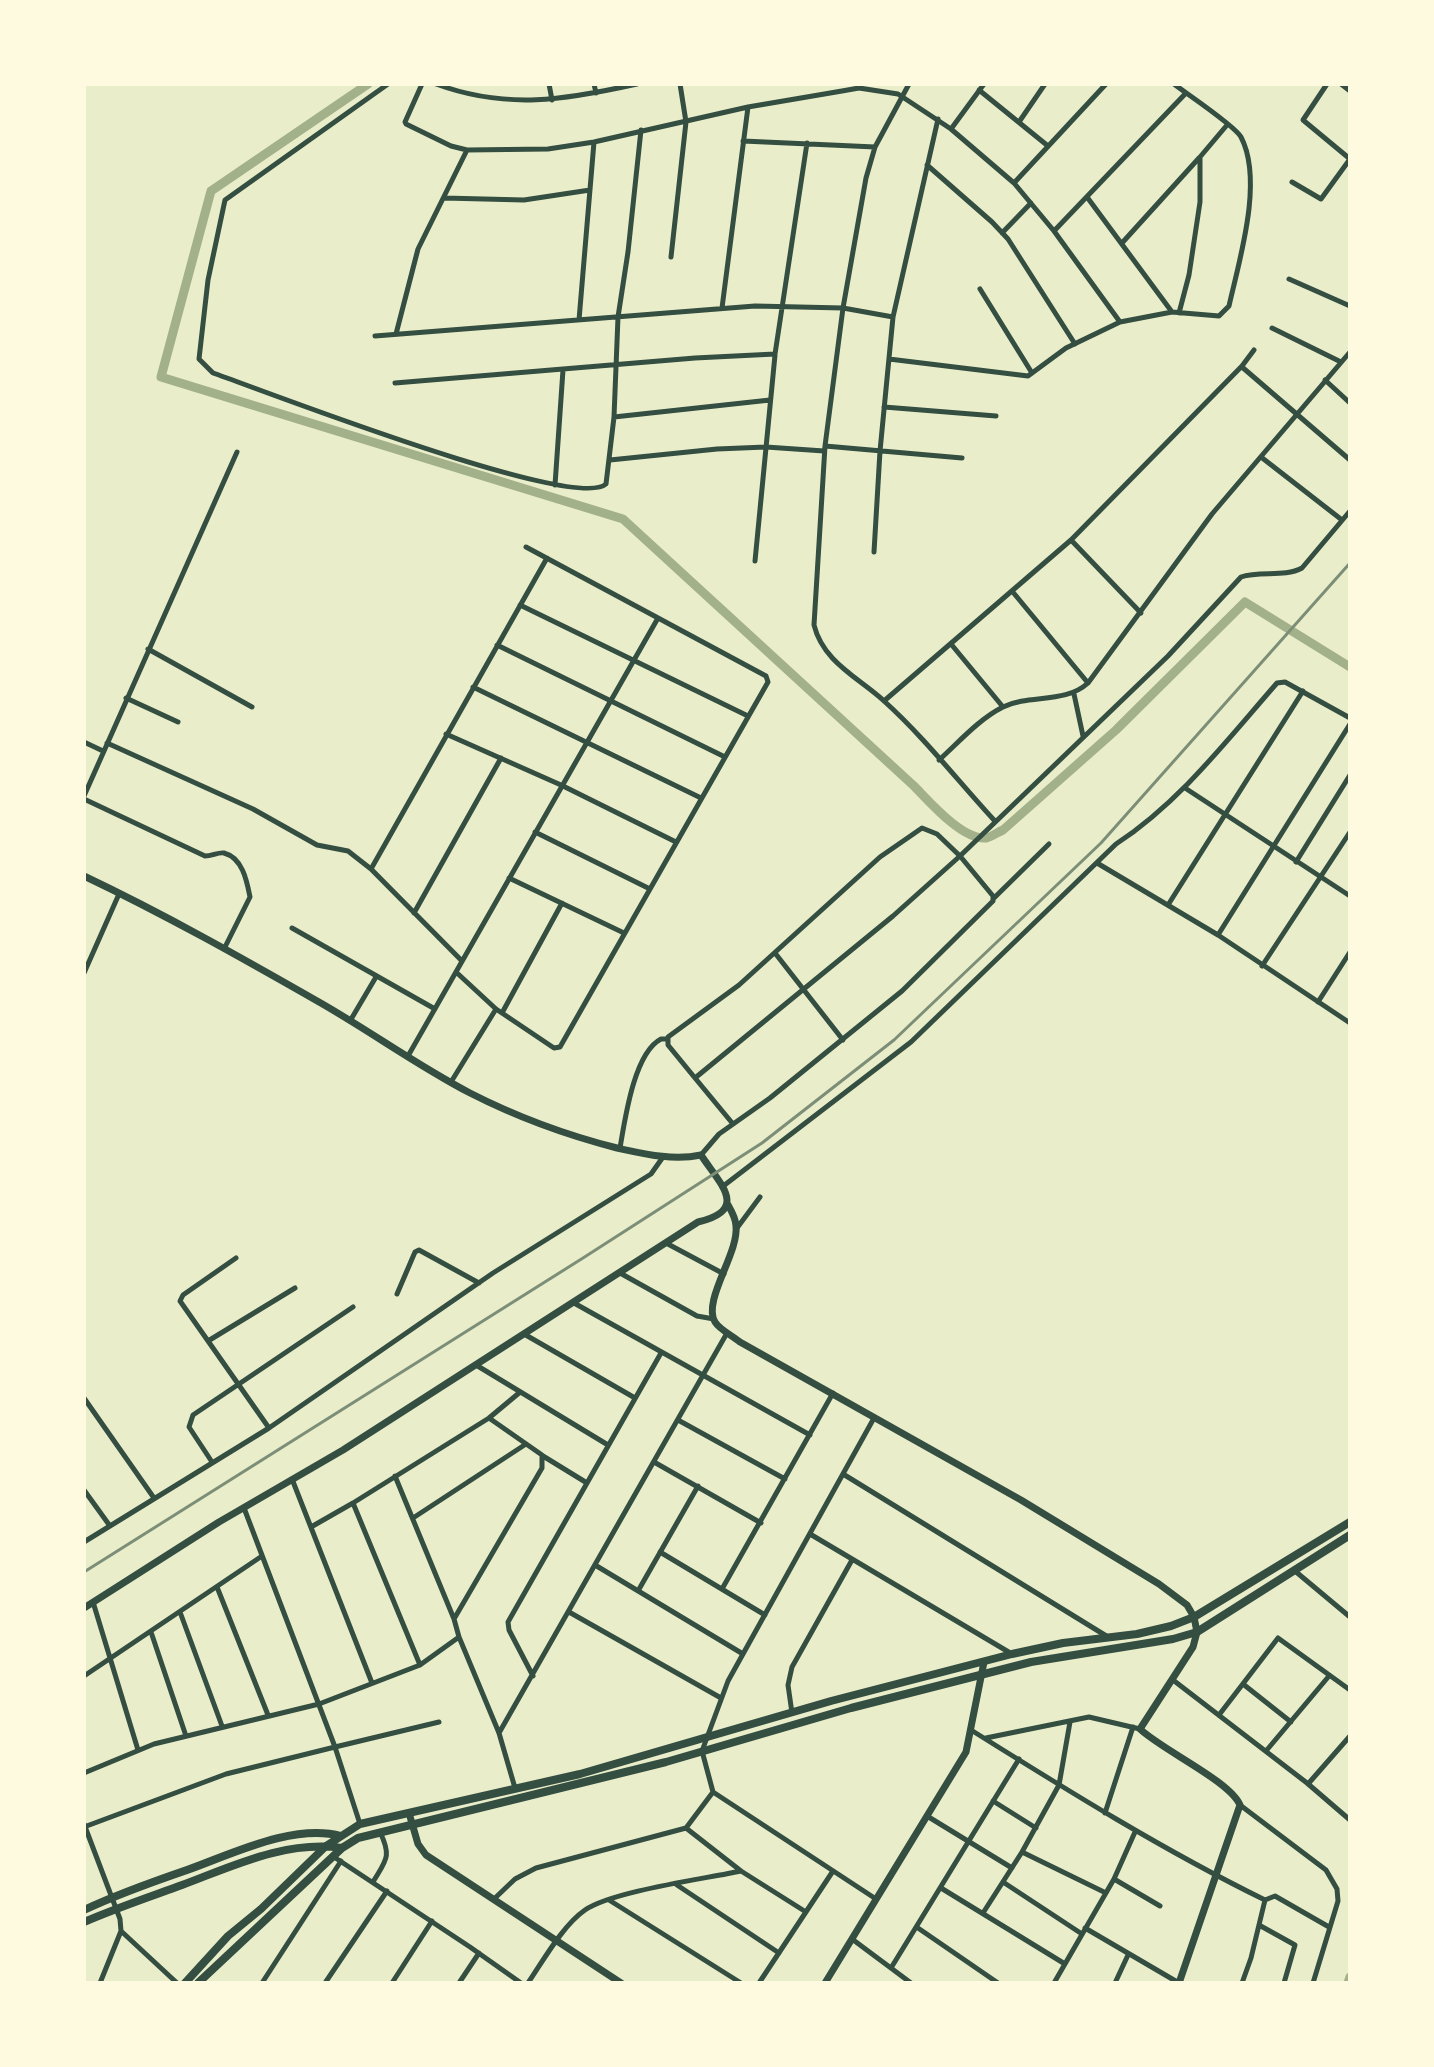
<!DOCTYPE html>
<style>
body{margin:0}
#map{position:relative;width:1434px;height:2067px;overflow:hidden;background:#e9edc9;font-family:"Alegreya Sans",sans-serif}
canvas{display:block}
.frame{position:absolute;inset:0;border:86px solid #fefae0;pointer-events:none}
</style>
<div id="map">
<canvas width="1434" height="2067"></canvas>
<div class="frame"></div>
</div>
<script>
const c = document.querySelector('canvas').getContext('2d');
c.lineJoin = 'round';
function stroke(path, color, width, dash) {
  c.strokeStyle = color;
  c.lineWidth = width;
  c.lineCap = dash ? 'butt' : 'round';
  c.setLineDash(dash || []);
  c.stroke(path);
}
const canal = new Path2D(`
 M368,84L211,191L161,377L623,519L914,786C929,801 962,840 986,838C991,837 998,832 1003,830L1116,730L1245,602L1350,667
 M1348,1983L1350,1977`);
const minor = new Path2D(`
 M388,84L225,200L208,280L199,359L213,373C265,391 575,512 606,484L614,417L618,317L628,252L641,130
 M422,84L405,122L406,124L451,146L467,150L548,149L594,142L748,107L842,91L859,88L898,94L951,129L1014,183L1054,231L1120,322L1172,312L1219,316L1229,306C1239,261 1264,181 1241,137C1234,125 1188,95 1174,84
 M436,84C507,110 565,100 637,84
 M549,84L552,100
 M594,84L596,93
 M909,84L875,147L866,178L843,308L825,446L814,625C823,662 859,678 884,701C924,737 958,781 994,820
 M1327,84L1303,120L1350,159
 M1341,84L1350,91
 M979,90L1048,146
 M1019,122L1045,84
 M951,129L984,84
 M743,141L875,147
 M927,165L992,222L1008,239L1075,344
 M1292,182L1321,199L1350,159
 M1014,183L1106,84
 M1087,197L1172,312
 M444,198L524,200L590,190
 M1054,231L1186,93
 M1002,233L1031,203
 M1122,243L1199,158
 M671,257L686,122L680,84
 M1289,279L1350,306
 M980,289L1032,373
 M722,308L748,107
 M1179,313L1189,275L1200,202V157L1227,125
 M579,320L594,142
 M1272,328L1341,362
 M396,334L418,249L467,150
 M375,336L755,306L843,308L893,317
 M889,359L1028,376L1066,348L1120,322
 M1242,367L1350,460
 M1325,380L1350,403
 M395,383L695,358L775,354L807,143
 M884,407L996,416
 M614,417L770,400
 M825,446L962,458
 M1261,457L1342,520
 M610,460L717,449L766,447L824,451
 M555,485L563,370
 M1071,540L1141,613
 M874,552L880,451L893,317L938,119
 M755,561L775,355
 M1012,591L1088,683
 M520,605L748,716
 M951,644L1003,707
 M497,645L725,757
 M148,649L252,707
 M473,687L701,798
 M1074,694L1083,736
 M126,698L178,722
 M884,701L1071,540L1242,366L1254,350
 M446,734L561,785L676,842
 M84,742L103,751
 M107,743L253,809L317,845L348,851L371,869
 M939,760C959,742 979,719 1003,707C1030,694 1065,704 1088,683L1212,514L1350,352
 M1185,788L1350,896
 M84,796L237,452
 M84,799L205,856C212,856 218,852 224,853C243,858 247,882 250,897L224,949
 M535,832L650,889
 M1296,862L1350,775
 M1097,863L1218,935L1350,1023
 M509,878L624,933
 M994,898L1049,844
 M1168,905L1303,691
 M414,913L501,758
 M292,928L435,1009
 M1218,935L1350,724
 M775,953L843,1040
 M462,961L371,869L547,558
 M1262,966L1350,832
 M456,972L496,1009L554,1048L560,1047L768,682L766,676L526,547
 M84,973L119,894
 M1318,1002L1350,952
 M502,1013L562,903
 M350,1021L376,977
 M408,1056L658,618
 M695,1078L668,1045V1037L739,985L880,857L922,828L937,834L960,856L893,916L695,1078L733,1124
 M451,1082L496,1009
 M620,1148C625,1119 634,1053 661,1039H666
 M701,1155L719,1134L770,1098L902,991L993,901V896L960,856L1168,656L1241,577C1260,570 1284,578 1302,568L1350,511
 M722,1187L911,1042L1116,844C1180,802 1227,740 1277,683L1285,682L1350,718
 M737,1228L760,1197
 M666,1243L724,1274
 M236,1258L183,1295L180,1301L269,1428
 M620,1273L697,1316L714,1319
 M397,1294L415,1252L419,1250L479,1283
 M574,1303L810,1435
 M524,1334L635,1398
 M208,1341L295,1288
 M476,1365L608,1445
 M84,1398L154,1498
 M489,1418L519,1393
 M874,1418L728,1681L702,1751L713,1792L876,1899
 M678,1420L785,1479
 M543,1456L587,1483
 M212,1462L189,1427L193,1415L353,1307
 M654,1462L761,1523
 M843,1474L1108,1637
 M395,1476L454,1619
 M292,1479L372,1683
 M84,1490L110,1526
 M413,1518L526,1444
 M311,1527L353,1503
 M810,1534L1012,1654
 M84,1542L269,1428L493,1273L651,1174L663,1157
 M660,1552L765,1615
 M595,1565L743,1654
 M1295,1571L1350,1617
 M217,1587L268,1715
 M722,1589L833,1393
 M638,1591L698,1486
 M93,1602L138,1750
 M180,1612L222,1726
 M569,1612L721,1698
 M151,1632L186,1736
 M420,1665L459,1637
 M84,1676L262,1556
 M533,1676L509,1630L508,1622L661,1353
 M1173,1680L1307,1783L1350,1820
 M1243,1684L1291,1722
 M792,1713L788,1685L792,1667L852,1560
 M1219,1715L1278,1638L1350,1690
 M971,1730C1067,1790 1163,1850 1265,1900L1275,1896L1329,1927
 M499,1733L727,1333
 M986,1738L1089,1717L1140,1729
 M1266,1751L1329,1676
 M84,1773L154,1744L319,1704L420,1665L353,1503L489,1418L542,1455V1468L454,1619L459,1637L499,1733L515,1788
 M1308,1784L1350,1736
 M993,1801L1036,1828
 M1240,1805L1326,1870L1337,1889L1338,1901L1313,1983
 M1105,1813L1133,1727
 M927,1816L1012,1868
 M84,1824L120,1919L121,1931L100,1983
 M360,1824L335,1747L439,1722
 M84,1827L226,1774L335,1747L244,1508
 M686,1828L741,1871L806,1912
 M1022,1852L1106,1893
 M334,1857L470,1947L521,1983
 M1114,1879L1160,1906
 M373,1882C386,1860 392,1857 380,1832
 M1003,1882L1082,1934
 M677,1885L779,1953
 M941,1888L1065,1964
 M494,1899L515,1879L536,1868L686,1828L713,1792
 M609,1900L741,1983
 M983,1913L1022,1852L1059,1785L1070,1722
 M1259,1925L1295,1945L1284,1983
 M918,1928L998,1983
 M1085,1928L1179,1983
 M121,1931L177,1983
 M852,1939L911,1983
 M891,1968L1019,1759
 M262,1983L341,1861
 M325,1983L387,1891
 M392,1983L432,1921
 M459,1983L479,1953
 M528,1983C543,1961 563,1925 585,1910C613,1891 704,1879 741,1871
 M759,1983L833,1871
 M1054,1983L1114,1879L1135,1832
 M1115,1983L1128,1955
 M1242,1983L1251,1958L1265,1900`);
const tertiary = new Path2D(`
 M84,876C164,914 242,958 319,1002C370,1031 418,1066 470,1093C517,1117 566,1135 617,1148C645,1154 673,1161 701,1155C720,1184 750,1210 698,1222L343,1450L219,1522L84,1608
 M727,1203C731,1210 736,1218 736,1226C739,1253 702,1301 715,1322C720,1330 733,1336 740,1342L1021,1500L1159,1584L1187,1605L1194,1617L1197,1632L1193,1647L1140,1729C1162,1750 1230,1781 1240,1805L1179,1983
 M825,1983L966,1752L984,1662`);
const secondary = new Path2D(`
 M409,1813L418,1844L426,1855L621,1983`);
const primary = new Path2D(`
 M84,1910C118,1894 152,1882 187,1870C232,1854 294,1823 341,1836
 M84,1922C116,1908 149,1897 182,1885C233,1866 286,1840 342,1848
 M185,1983L228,1936L261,1909L326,1846L360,1824L580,1774L831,1701L1012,1654L1063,1643L1137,1634L1171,1626L1194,1617L1350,1522
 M198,1983L342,1848L358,1838L666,1762L851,1708L1031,1662L1173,1639L1197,1632L1350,1535`);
const rail = new Path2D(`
 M84,1572L583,1258L762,1143L894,1040L1101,843L1350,563`);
stroke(canal, '#a3b18a', 9);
stroke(minor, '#344e41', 5);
stroke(tertiary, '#344e41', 7);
stroke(secondary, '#344e41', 7);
stroke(primary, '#344e41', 8);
stroke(rail, '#7c8e77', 3);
</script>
